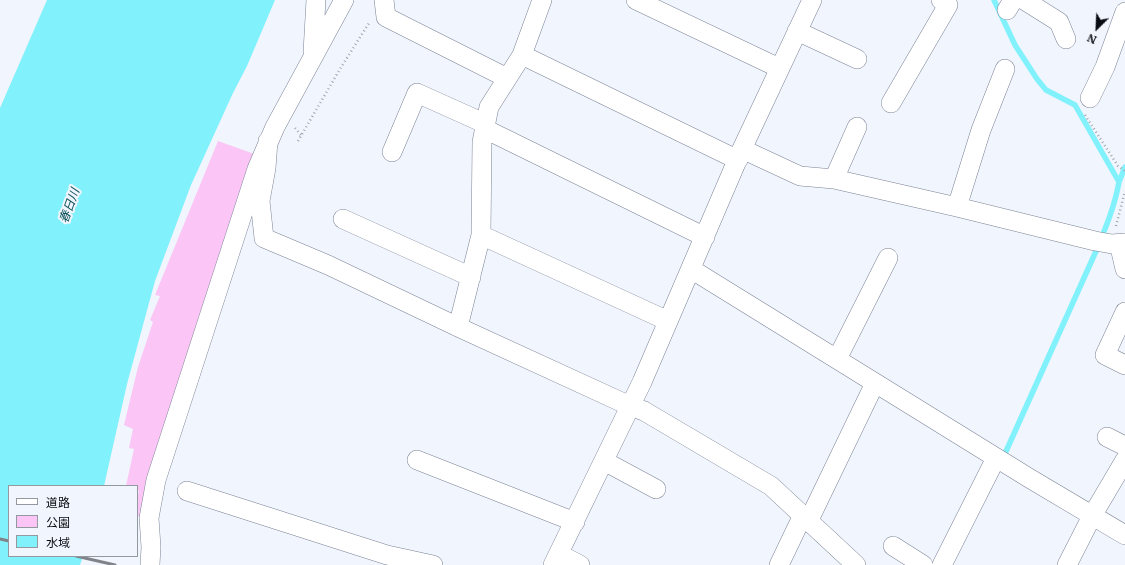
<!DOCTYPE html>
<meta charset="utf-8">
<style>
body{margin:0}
#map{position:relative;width:1125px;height:565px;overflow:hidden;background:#f1f5fd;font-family:Merriweather,"Noto Sans JP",serif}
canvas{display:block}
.legend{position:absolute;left:8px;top:485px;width:130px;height:72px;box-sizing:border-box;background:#f1f5fd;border:1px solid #94989f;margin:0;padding:5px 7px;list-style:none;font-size:12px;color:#090c12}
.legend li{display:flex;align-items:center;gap:8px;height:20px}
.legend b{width:20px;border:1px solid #94989f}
.north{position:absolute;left:1077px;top:8px;width:40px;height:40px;-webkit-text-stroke:3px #f1f5fd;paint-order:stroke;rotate:204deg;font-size:11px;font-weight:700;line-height:16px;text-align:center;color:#090c12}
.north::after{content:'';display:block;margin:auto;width:14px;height:18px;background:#090c12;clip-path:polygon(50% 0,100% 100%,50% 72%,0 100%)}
</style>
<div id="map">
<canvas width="1125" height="565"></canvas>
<ul class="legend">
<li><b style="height:5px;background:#fff"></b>道路</li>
<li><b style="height:11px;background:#fbc5f6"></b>公園</li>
<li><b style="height:11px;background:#81f1fb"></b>水域</li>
</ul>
<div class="north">N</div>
</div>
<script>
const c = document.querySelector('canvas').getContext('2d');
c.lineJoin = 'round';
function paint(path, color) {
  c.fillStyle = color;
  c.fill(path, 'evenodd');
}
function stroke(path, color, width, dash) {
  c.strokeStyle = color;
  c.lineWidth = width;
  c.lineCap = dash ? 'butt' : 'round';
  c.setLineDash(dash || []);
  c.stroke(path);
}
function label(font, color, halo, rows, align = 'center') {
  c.font = font + ' Merriweather,"Noto Sans JP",serif';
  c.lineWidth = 4;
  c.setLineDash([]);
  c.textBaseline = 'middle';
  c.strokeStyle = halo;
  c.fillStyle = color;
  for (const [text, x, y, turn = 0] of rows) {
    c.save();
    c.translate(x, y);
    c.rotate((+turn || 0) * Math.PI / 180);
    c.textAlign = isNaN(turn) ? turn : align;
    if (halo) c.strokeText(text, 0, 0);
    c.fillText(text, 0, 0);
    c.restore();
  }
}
const green = new Path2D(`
 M218,141L257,155L141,517L137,516V498L139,491L137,490V486H126L134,449L129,448L133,429L124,425L138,367L153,322L150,320L160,296L155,295Z`);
const water = new Path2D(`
 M47,0H275L247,66L233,93L191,185L155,281L127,384L104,486H9V556H83L80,565H0V108Z`);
const stream = new Path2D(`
 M994,0L1015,45L1037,79L1046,90L1075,105L1119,182C1115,205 1106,227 1097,249L1003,458
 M1119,182L1125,167`);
const path = new Path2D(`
 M1085,115L1118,166L1125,171
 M295,128L301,135
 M298,141L340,69L369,23
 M1116,226L1125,191`);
const street = new Path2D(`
 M384,0L386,17L507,78
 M636,0L779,68
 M1024,0L1059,22L1066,39
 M1007,10L1013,0
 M797,31L857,59
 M313,52L316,0
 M522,55L738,160
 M1090,98L1105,67L1125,12
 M891,103L948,5L941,0
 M485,129L705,237
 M268,141L266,168L260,201L264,238L328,265L458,327L630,406L644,411L771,486L856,565
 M742,149L800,176L834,179L957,207L1095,241L1112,244L1125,243
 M392,152L417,93L486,124
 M834,179L857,127
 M957,207L981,130L1005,69
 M343,219L471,277
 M481,235L668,321
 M1119,243L1125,269
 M691,269L1029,478L1125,535
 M1125,312L1105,355L1125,365
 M458,327L481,235L482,142L489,107L522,55L542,0
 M837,359L888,258
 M1107,437L1125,446
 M417,460L575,522
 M604,461L656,489
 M187,491L387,555L433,565
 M808,522L875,383
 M893,546L923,565
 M559,554L580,565
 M150,565L151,547L149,518L156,480L257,169L275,127L344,0
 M553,565L642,382L742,149L812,0
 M779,565L802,517
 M942,565L996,458
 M1067,565L1092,516L1125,460`);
const rail = new Path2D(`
 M0,539L9,541
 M76,556L115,565`);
const waterNames = [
 ["春日川",70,206,-70]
];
paint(green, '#fbc5f6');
paint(water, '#81f1fb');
stroke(stream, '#81f1fb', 5.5);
stroke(street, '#7b8395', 20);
stroke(path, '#a2a6ad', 2.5, [1, 3]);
stroke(street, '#fff', 19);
stroke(rail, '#80838a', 3);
label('italic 12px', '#0a5056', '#f1f5fd', waterNames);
</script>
